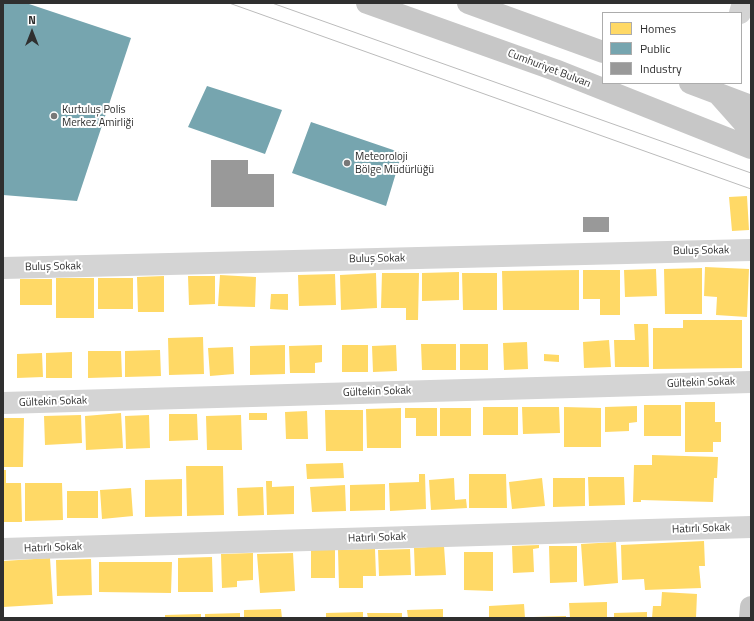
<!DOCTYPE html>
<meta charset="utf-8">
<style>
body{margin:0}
#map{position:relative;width:754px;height:621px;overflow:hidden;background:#fff;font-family:"Titillium Web",sans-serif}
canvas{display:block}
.frame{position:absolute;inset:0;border:4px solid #2f2f2f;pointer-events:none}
.legend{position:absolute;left:602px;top:12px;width:140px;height:72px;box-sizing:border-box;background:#fff;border:1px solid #acacac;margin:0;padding:5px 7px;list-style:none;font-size:12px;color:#2f2f2f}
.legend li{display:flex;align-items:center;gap:8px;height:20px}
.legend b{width:20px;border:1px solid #acacac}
.north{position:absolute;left:12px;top:12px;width:40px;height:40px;-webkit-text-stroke:3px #fff;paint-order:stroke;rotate:0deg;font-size:11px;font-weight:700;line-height:16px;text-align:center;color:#2f2f2f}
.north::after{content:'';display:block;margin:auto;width:14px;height:18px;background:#2f2f2f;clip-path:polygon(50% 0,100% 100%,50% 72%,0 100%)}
</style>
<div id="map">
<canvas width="754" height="621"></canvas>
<div class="frame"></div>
<ul class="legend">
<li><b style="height:11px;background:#ffd966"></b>Homes</li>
<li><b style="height:11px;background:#76a5af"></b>Public</li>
<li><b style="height:11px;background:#999"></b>Industry</li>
</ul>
<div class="north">N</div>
</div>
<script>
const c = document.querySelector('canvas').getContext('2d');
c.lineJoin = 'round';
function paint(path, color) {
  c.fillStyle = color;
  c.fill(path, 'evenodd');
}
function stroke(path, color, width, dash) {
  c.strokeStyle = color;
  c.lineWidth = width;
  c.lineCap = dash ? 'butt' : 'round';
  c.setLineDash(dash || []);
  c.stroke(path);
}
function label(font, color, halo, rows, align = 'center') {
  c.font = font + ' "Titillium Web",sans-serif';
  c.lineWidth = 4;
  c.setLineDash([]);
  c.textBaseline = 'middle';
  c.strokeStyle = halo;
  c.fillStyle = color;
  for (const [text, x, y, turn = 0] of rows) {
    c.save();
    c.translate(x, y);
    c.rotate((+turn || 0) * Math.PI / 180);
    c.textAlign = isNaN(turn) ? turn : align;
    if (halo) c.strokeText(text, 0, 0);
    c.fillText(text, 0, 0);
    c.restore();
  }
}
const homes = new Path2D(`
 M747,196L749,230L732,231L729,197Z
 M705,267L749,269L747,317L716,315L717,297L704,296Z
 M702,268V314H665L664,269Z
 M656,269L657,296L625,297L624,270Z
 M579,270V310H503L502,271Z
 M583,270H620V315H600V299H583Z
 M459,272V300L422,301V273Z
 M376,273L377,308L341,310L340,275Z
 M382,273H419L418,320H406V308H381Z
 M462,273H497V310H463Z
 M335,274L336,305L299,306L298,275Z
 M220,275L256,277L255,307L218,306Z
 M164,276V312H138L137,277Z
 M188,276H215V304L189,305Z
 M56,278H94V318H56Z
 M98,278H133V309H98Z
 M20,279H52V305H20Z
 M271,294H288V310L270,309Z
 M683,320H742V368L653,369V328H683Z
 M634,324H648L649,367H615L614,340H635Z
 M203,337L204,374L169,375L168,338Z
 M609,340L611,367L584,368L583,342Z
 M527,342L528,369L504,370L503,343Z
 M421,344H456V370H422Z
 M460,344H488V370H460Z
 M285,345V374L250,375V346Z
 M322,345V362L315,363V373H290L289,346Z
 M342,345H368V372H342Z
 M396,345L397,371L373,372L372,346Z
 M233,347L234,374L210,376L208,348Z
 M160,350L161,376L125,377V351Z
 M88,351H121L122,377L88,378Z
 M72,352V378H46V353Z
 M42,353L43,377L17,378V354Z
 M544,354L559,355V362L544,361Z
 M685,402H715V422H721V442H713V452H685Z
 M644,405H681V436H644Z
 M637,406V422L629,423V431L605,432V407Z
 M483,407H518V435H483Z
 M522,407H559L560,433L523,434Z
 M564,407L601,408V447H564Z
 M401,408V448H367L366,409Z
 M405,408H437V436H416V418H405Z
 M440,408H471V436H440Z
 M325,410H363V451H326Z
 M307,411L308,439H286L285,412Z
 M121,413L123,448L86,450L85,416Z
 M249,413H267V420H249Z
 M169,414H197L198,440L169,441Z
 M81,415L82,443L45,445L44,416Z
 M149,415L150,448L126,449L125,416Z
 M241,415L242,450H207L206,416Z
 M3,418H24L23,467H3Z
 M652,455L718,457L717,478H714L713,502L641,500V502H633L634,465H652Z
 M343,463L344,478L307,479L306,464Z
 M186,466H223L224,515L187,516Z
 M3,470H6V483H21L22,522H3Z
 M419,474H425L426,509L390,511L389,483L419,482Z
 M469,474H506L507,508H469Z
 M588,477H624L625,505L589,506Z
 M454,478L455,500L466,499L467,508L431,510L429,480Z
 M542,478L545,506L512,509L509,482Z
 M553,478H585V506L553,507Z
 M182,479V516L145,517V480Z
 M266,481H272V487L294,486V514L267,515Z
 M25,483H62L63,520L25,521Z
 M385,484V510L350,511V485Z
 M345,485L346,511L312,512L310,487Z
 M263,487L264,515L238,516L237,488Z
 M131,488L133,516L102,519L100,490Z
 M67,491H98V518H67Z
 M704,541L705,566H699L701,588L645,590L644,579L622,580L621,545Z
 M616,542L618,583L584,586L581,544Z
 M539,545V548L533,549L534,572L513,573L512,546Z
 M444,546L446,575L415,576L414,548Z
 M549,546H577V582L550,583Z
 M375,549L376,576H363V588H339L338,550Z
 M410,549L411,575L379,576L378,550Z
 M311,550H335V578H311Z
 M464,552H493V591L464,590Z
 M253,553V580L237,581V587L222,588L221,554Z
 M293,553L295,591L260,593L257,554Z
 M212,557L213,592H178V558Z
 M50,558L53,604L3,607V561Z
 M91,559L92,595L57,596L56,560Z
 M99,562H172L171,593L99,592Z
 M662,592L697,594L696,618H652L653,606H661Z
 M607,602V618H570L569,603Z
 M524,604L525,618H489V606Z
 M281,609L282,618H244V610Z
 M443,609V618H408L407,610Z
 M363,612V618H326V613Z
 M647,612V618H614V613Z
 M240,613V618H205V614Z
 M367,613H402V618H368Z
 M201,614V618H165V615Z
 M566,616V618H533V617Z`);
const public = new Path2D(`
 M3,3H26L131,38L77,201L3,195Z
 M207,86L282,110L265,154L188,127Z
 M311,122L402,153L386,206L292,173Z`);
const industry = new Path2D(`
 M211,160H248V174H274V207H211Z
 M583,217H609V232H583Z`);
const minor = new Path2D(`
 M740,13L743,3
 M3,268L751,250
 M3,403L751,382
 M3,549L751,527`);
const major = new Path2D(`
 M367,3L555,70L751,148
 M468,3L603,52
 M690,83L751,106
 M719,95L751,131
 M750,618L751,607`);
const tram = new Path2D(`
 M229,3L751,189
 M272,3L751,173`);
const markers = [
 [54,116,4,"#787878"],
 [347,163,4,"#787878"]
];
const streetNames = [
 ["Cumhuriyet Bulvarı",549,69,21],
 ["Buluş Sokak",701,251,-1],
 ["Buluş Sokak",377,259,-1],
 ["Buluş Sokak",53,267,-1],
 ["Gültekin Sokak",701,383,-2],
 ["Gültekin Sokak",377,392,-2],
 ["Gültekin Sokak",53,402,-2],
 ["Hatırlı Sokak",701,529,-2],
 ["Hatırlı Sokak",377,538,-2],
 ["Hatırlı Sokak",53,548,-2]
];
const poiNames = [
 ["Kurtuluş Polis",62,110],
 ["Merkez Amirliği",62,123],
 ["Meteoroloji",355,157],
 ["Bölge Müdürlüğü",355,170]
];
paint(homes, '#ffd966');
paint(public, '#76a5af');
paint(industry, '#999');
stroke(minor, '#d4d4d4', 22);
stroke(major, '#c7c7c7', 22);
stroke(tram, '#bbb', 1);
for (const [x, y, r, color] of markers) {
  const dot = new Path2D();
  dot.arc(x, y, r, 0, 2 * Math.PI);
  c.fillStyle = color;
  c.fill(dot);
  stroke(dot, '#fff', 1.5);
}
label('11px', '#2f2f2f', '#fff', streetNames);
label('11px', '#2f2f2f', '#fff', poiNames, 'left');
</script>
